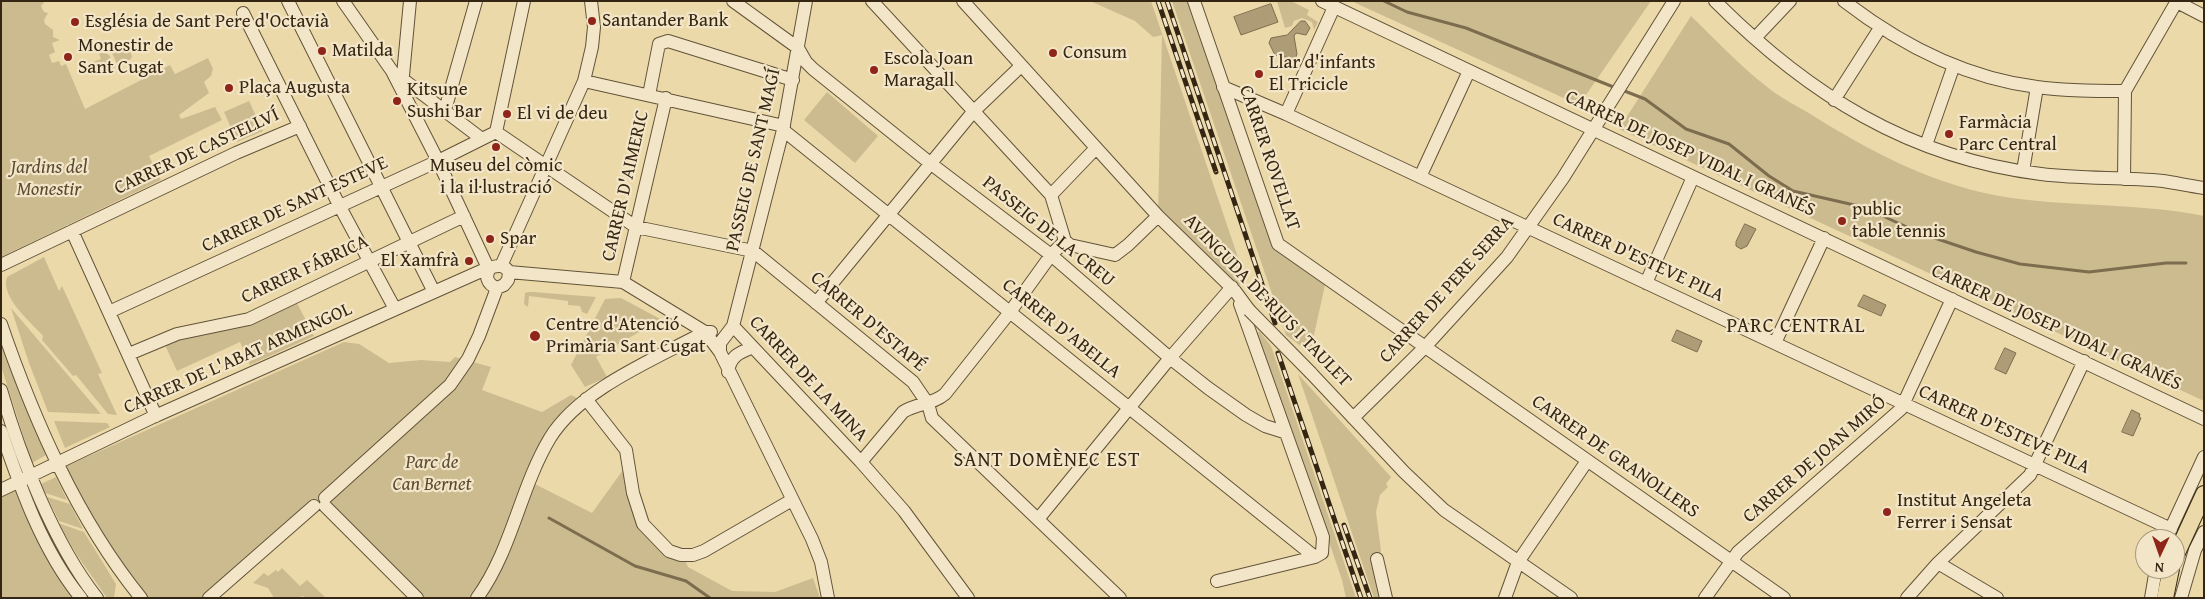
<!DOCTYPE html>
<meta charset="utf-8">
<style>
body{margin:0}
#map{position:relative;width:2205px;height:599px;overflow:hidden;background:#ecd9aa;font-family:"Gentium Book Plus",serif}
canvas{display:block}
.frame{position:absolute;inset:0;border:2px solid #342612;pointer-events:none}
.north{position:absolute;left:2135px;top:529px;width:50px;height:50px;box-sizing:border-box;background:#f3e6c8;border:1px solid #a7997f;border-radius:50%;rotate:183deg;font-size:14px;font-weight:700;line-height:20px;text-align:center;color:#342612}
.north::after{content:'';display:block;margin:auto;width:18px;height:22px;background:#8f2418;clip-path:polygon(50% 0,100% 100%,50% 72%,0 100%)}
</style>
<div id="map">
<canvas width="2205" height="599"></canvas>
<div class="frame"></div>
<div class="north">N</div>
</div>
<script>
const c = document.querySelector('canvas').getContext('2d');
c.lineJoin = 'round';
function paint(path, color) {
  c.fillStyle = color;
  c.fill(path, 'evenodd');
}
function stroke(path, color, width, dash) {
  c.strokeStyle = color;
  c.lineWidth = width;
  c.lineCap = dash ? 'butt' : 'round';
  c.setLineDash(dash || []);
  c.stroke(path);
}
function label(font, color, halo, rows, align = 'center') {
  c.font = font + ' "Gentium Book Plus",serif';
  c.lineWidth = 4.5;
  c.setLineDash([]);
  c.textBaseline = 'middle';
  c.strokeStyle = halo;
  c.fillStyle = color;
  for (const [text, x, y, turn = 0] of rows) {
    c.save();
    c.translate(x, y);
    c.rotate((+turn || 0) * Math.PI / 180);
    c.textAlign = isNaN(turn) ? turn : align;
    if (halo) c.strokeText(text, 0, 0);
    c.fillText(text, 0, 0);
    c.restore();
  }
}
const green = new Path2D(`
 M1,1H45L41,6L44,12L48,13L44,20L45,24L53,30V37L60,40L52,43L55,52L49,55L52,63L59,61L61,66L66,64L85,109L170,65L175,74L208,58L213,69L211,76L204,82L209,93L179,115L181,119L215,107L222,120L149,156L161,180L1,257Z
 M1090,1H1151L1245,278L1235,291L1158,216L1162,35L1153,37L1135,21Z
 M1172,1H1191L1275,248L1325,285L1310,353L1286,335Z
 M1277,1H1291L1309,10L1307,15L1318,22L1314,30L1312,22L1302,18L1294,21L1292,26L1285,28Z
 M1351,1H1651L1579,105Z
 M1691,16C1715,39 1739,65 1766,86C1778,96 1793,104 1807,112C1869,151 1938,188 2012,198C2076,207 2140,203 2204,216V401L1619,129Z
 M126,42L132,56L131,59L118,66L112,53V48Z
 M104,52L109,55L115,67L101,74L98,73L93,62L101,59L99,54Z
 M827,92L878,136L855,163L804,120Z
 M249,101L263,131L237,142L224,112Z
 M44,257L59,291L62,286L102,373L98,374L117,415L108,414L76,375L73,376L42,340L43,336C30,321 0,297 7,277Z
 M528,292H533L596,297L587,314L582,312L580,306L568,305V301L529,296L528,307L524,304L525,293Z
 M621,298L664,321L656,328L653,324L596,357L607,377L585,387L571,365L605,299Z
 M296,301L314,336L250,365L240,342L177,371L165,345L184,337Z
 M11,308L101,414L48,412L29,363Z
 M1255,332H1260L1271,346L1356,598H1346L1342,580L1282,403Z
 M1,341L46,455L32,463L1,366Z
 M344,342L359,344L389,363L421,360L450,362L455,357L491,367L482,390L542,412L571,395L583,401L568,415L531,482L592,513L628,463L642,523L685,560L688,567L732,591L775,592L813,578L820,598H417L325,506H314L209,598H141L62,468Z
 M1298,374L1391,477L1386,484L1388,487L1380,495L1376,512L1381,551L1377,559L1386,598H1374Z
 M54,421L107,423L110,427L65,448Z
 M56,477L67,500L45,493L41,484Z
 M19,482L81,598H1V490Z
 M47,497L70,504L83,529L59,521Z
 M58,523L84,532L116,584L114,598H107L77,555Z
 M282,568L300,586L307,580L326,598H308L302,596L299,598H274L268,588L253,583L264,573L268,576L276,570L278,572Z`);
const water = new Path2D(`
 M1271,4L1278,22L1241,35L1234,17Z
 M1301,21H1305L1310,28L1306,35L1296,33L1294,36L1297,54L1295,59L1275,55L1269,43L1271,38L1287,35Z
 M1745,224L1756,229L1747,246L1741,249L1736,246V242Z
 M1864,295L1886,305L1881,316L1858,306Z
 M1677,330L1702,341L1697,352L1672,341Z
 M2005,348L2016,353L2006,374L1995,369Z
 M2132,410L2140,414L2139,417L2141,418L2133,436L2122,432Z`);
const stream = new Path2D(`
 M1384,1L1407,12L1466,28L1616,88
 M1622,90L1645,99L1686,129L1729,144L1769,176L1793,191L1863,207L1920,233L1976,252L2020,264L2089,272L2166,263H2186
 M549,518L635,566L686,581L710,598`);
const minor = new Path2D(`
 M288,1L434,292
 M343,1L392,71L438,161L488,268
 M733,1L798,48L806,62L813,69L930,163L1051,255L1170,358L1208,388L1246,415L1265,426L1284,432
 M872,1L1051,195
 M963,1L1158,216L1235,291L1249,310
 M1194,1L1278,244L1784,598
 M1322,1L2204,419
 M1715,1C1808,94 1909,158 2041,174C2081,179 2122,177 2163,181C2176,183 2190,186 2204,188
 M1844,1C1901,45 1965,78 2037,87C2066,91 2095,91 2125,91
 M2175,1L2204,16
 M243,13L339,205L395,309
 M1755,38L1790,1
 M396,74L482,139
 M584,81L784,126
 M402,86L410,1
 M1223,87L1286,114L2171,529
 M649,95L659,44L668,41L793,80
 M1834,100L1880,28
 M445,110L476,1
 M1286,114L1334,7
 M783,130L1315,557
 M496,132L636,227L753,251L913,382L928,404L932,418L1120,598
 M496,132L524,1
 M1926,145L1954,65
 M1096,148L1051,195L1065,241L1070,245L1115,255L1128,245L1158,216
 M2023,171L2037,87
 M1420,177L1469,71
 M2124,179L2125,91L2177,1
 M72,231L156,416
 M1,265L236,153L300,126
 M501,266L584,81L592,47L594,27L591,1
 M509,272L623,282L705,332H711
 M623,282L666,98
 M1646,283L1693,177
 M816,303L973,112L1021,66
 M109,312L438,161L496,132
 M1,324C34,420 77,519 141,598
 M733,326L861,462L904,511L968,598
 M705,332L720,352L812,539L821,562L828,598
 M1775,343L1824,238
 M720,352V343L733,326L783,130L806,1
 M129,354L177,334L249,319L464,216
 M728,372C730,357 738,353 751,348
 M1311,373L1404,472L1444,510L1571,598
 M1,390C20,456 54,544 97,598
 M586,399L626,450L633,493L643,524L669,551L681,555H693L704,551L792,500
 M1353,418L1425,347L1507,257L1563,178L1674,1
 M1,431C21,489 42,550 81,598
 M861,462L903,412C917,403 932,405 945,394L1010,312L1051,255L1065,241
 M1,490L153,417L488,268C497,266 503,263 509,272L508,280L504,285L497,288C487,284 484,276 491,267
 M325,498L450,385L468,359L479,336L497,288
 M325,506L417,598
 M1039,518L1170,358L1232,287
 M2166,539L2204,457
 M1377,559L1386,598
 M1938,563L1997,598
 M1217,581L1315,557L1322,553L1323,537L1240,304
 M209,598L314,506
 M477,598C512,550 520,488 550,438C580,389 655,359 705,332
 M1505,598L1518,562L1587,461
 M1705,598L1738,552L1901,409L1952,299
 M1907,598L1938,563L2030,475L2084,361
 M2151,598L2156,569
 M2181,598L2195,550L2204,532`);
const major = new Path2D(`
 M2175,557L2204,494
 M2165,598L2171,569`);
const rail = new Path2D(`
 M1158,1L1216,172
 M1167,1L1275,323
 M1278,353L1361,598
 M1344,525L1370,598`);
const minorBridge = new Path2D(`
 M1249,310L1311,373`);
const markers = [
 [592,21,5,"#8f2418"],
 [75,22,5,"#8f2418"],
 [322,51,5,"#8f2418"],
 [1053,53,5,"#8f2418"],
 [68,57,5,"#8f2418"],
 [874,70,5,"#8f2418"],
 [1259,74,5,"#8f2418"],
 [229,88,5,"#8f2418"],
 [397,101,5,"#8f2418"],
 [507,114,5,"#8f2418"],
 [1949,134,5,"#8f2418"],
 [496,147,5,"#8f2418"],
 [1842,221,5,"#8f2418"],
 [490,239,5,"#8f2418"],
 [469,261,5,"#8f2418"],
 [535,336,6,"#8f2418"],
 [1887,512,5,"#8f2418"]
];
const poiNames = [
 ["Santander Bank",602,21],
 ["Església de Sant Pere d'Octavià",85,22],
 ["Monestir de",78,46],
 ["Sant Cugat",78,68],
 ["Matilda",332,51],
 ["Consum",1063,53],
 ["Escola Joan",884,59],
 ["Maragall",884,81],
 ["Llar d'infants",1269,63],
 ["El Tricicle",1269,85],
 ["Plaça Augusta",239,88],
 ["Kitsune",407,90],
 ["Sushi Bar",407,112],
 ["El vi de deu",517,114],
 ["Farmàcia",1959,123],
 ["Parc Central",1959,145],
 ["Museu del còmic",496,166,"center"],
 ["i la il·lustració",496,188,"center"],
 ["public",1852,210],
 ["table tennis",1852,232],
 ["Spar",500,239],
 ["El Xamfrà",459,261,"right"],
 ["Centre d'Atenció",546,325],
 ["Primària Sant Cugat",546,347],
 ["Institut Angeleta",1897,501],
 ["Ferrer i Sensat",1897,523]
];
const streetNames = [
 ["CARRER DE CASTELLVÍ",197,152,-25],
 ["CARRER DE JOSEP VIDAL I GRANÉS",1690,154,25],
 ["CARRER ROVELLAT",1269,158,71],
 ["PASSEIG DE SANT MAGÍ",754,160,-77],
 ["CARRER D'AIMERIC",626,186,-77],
 ["CARRER DE SANT ESTEVE",295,205,-25],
 ["PASSEIG DE LA CREU",1048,232,39],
 ["CARRER D'ESTEVE PILA",1638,258,25],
 ["CARRER FÁBRICA",305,270,-25],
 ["CARRER DE PERE SERRA",1447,290,-48],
 ["AVINGUDA DE RIUS I TAULET",1267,301,46],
 ["CARRER D'ESTAPÉ",868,322,40],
 ["CARRER DE JOSEP VIDAL I GRANÉS",2056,328,25],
 ["CARRER D'ABELLA",1061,329,39],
 ["CARRER DE L'ABAT ARMENGOL",238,359,-24],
 ["CARRER DE LA MINA",808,379,47],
 ["CARRER D'ESTEVE PILA",2004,430,25],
 ["CARRER DE GRANOLLERS",1615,457,35],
 ["CARRER DE JOAN MIRÓ",1815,460,-41]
];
const parkNames = [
 ["Jardins del",49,168],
 ["Monestir",49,190],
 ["Parc de",432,463],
 ["Can Bernet",432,485]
];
const neighbourhoodNames = [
 ["PARC CENTRAL",1796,327],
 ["SANT DOMÈNEC EST",1047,461]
];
paint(green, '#cdbb90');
paint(water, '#ad9c76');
stroke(water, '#7d6d4e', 1);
stroke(stream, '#7d6d4e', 3);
stroke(minor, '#625338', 14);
stroke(major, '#342612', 18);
stroke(minor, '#f3e6c8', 12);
stroke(major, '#ecd9aa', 16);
stroke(rail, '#342612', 5);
stroke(rail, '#f3e6c8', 3, [9]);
stroke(minorBridge, '#625338', 14, []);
stroke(minorBridge, '#f3e6c8', 12);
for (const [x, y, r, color] of markers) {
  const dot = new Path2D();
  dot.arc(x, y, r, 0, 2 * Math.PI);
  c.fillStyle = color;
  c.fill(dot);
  stroke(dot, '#f3e6c8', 2);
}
label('19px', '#342612', '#f3e6c8', poiNames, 'left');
label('19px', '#342612', '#f3e6c8', streetNames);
label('italic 19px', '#5a4b32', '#f3e6c8', parkNames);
c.letterSpacing = '1px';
label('20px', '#342612', '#f3e6c8', neighbourhoodNames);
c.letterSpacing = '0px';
</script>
